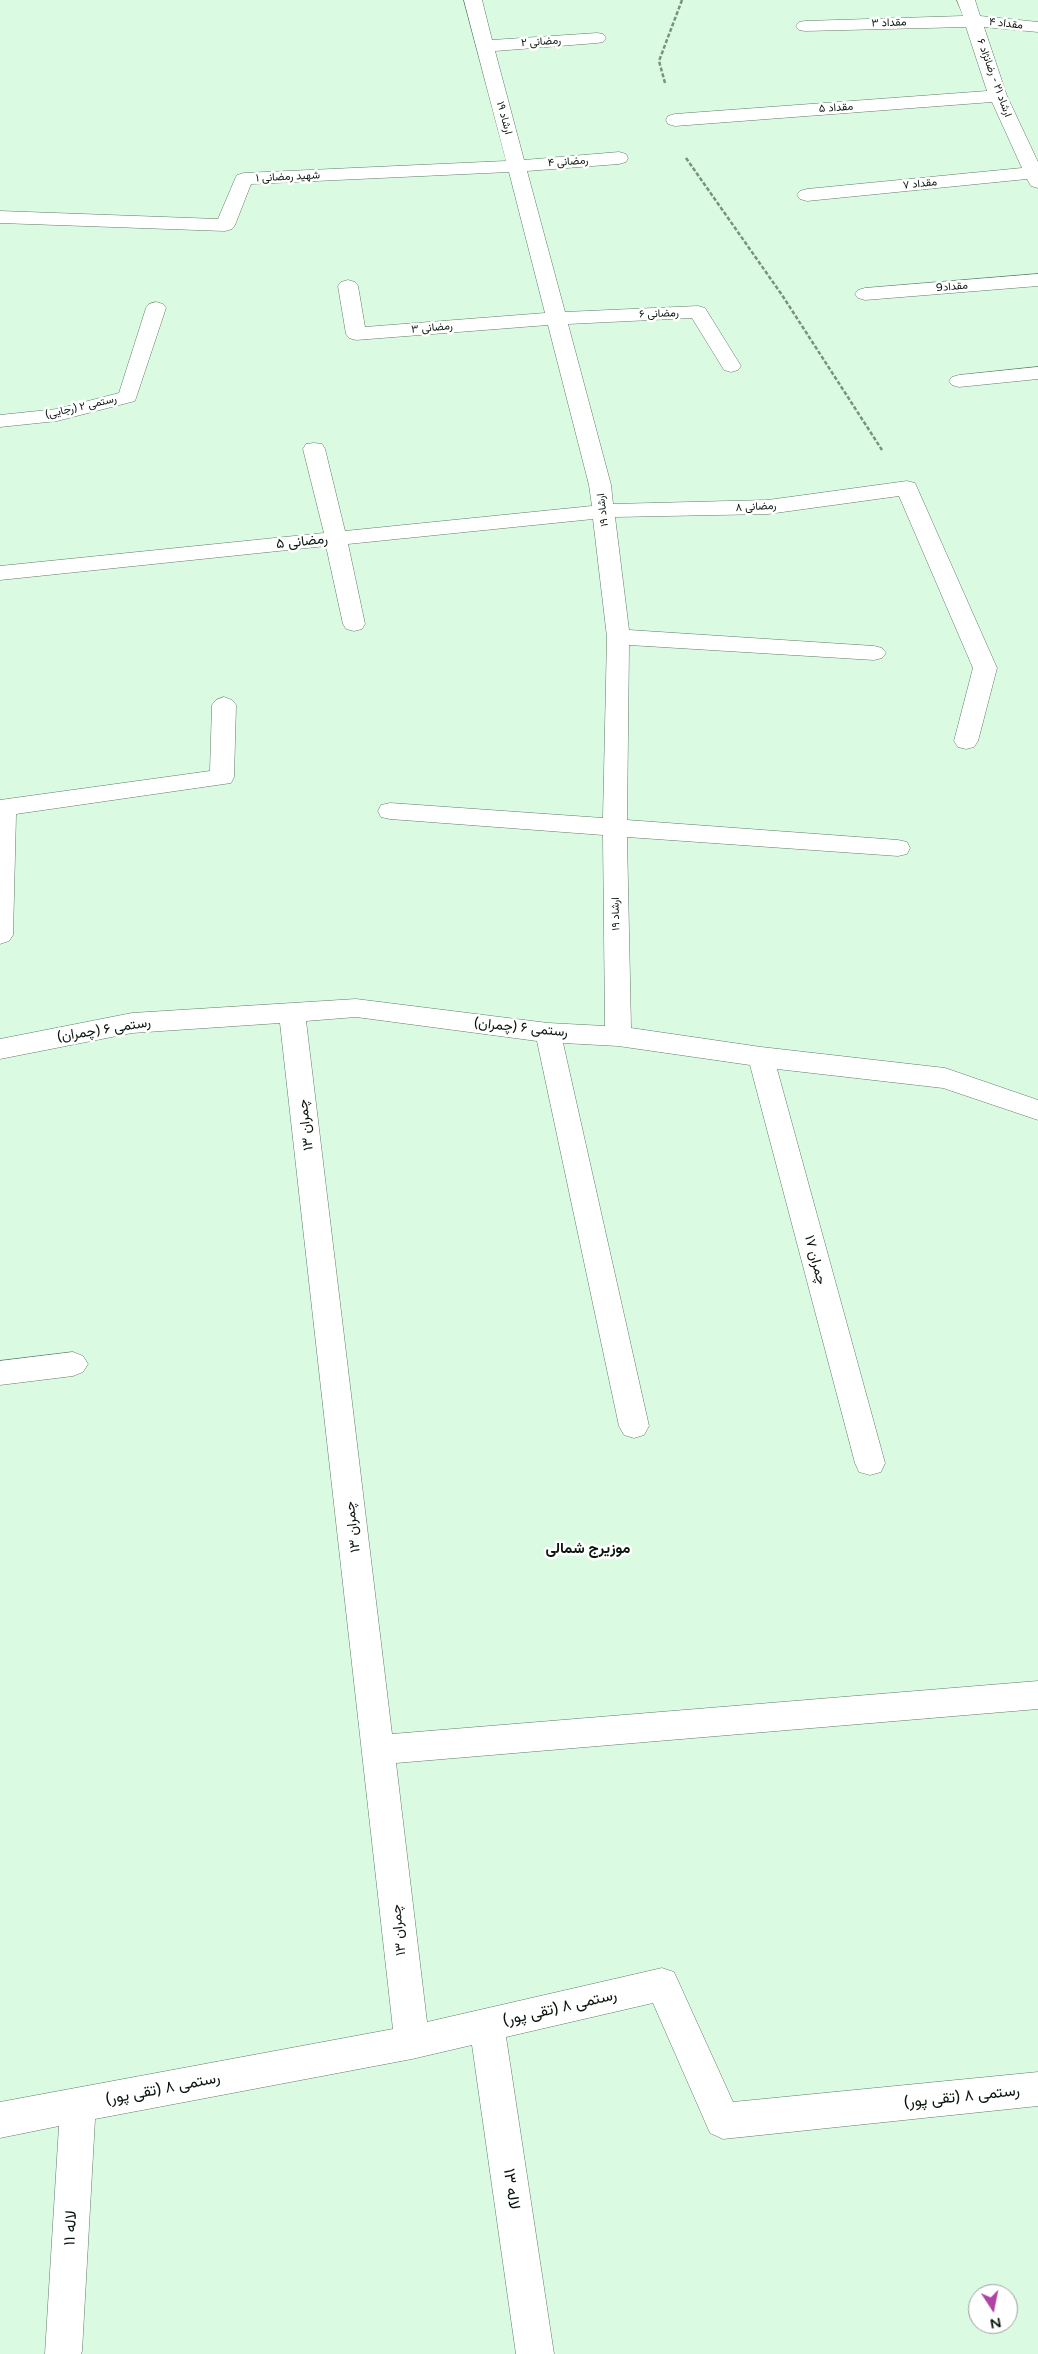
<!DOCTYPE html>
<meta charset="utf-8">
<style>
body{margin:0}
#map{position:relative;width:1038px;height:2354px;overflow:hidden;background:#dbfae2;font-family:"Varela Round",sans-serif}
canvas{display:block}
.north{position:absolute;left:968px;top:2284px;width:50px;height:50px;box-sizing:border-box;background:#fff;border:1px solid #9da19e;border-radius:50%;rotate:169deg;font-size:14px;font-weight:700;line-height:20px;text-align:center;color:#0a150d}
.north::after{content:'';display:block;margin:auto;width:18px;height:22px;background:#af44a4;clip-path:polygon(50% 0,100% 100%,50% 72%,0 100%)}
</style>
<div id="map">
<canvas width="1038" height="2354"></canvas>
<div class="north">N</div>
</div>
<script>
const c = document.querySelector('canvas').getContext('2d');
c.lineJoin = 'round';
function stroke(path, color, width, dash) {
  c.strokeStyle = color;
  c.lineWidth = width;
  c.lineCap = dash ? 'butt' : 'round';
  c.setLineDash(dash || []);
  c.stroke(path);
}
function paint(path, color) {
  c.fillStyle = color;
  c.fill(path, 'evenodd');
}
function label(font, color, halo, rows, align = 'center') {
  c.font = font + ' "Varela Round",Vazirmatn,sans-serif';
  c.lineWidth = 5;
  c.setLineDash([]);
  c.textBaseline = 'middle';
  c.strokeStyle = halo;
  c.fillStyle = color;
  for (const [text, x, y, turn = 0] of rows) {
    c.save();
    c.translate(x, y);
    c.rotate((+turn || 0) * Math.PI / 180);
    c.textAlign = isNaN(turn) ? turn : align;
    if (halo) c.strokeText(text, 0, 0);
    c.fillText(text, 0, 0);
    c.restore();
  }
}
const path = new Path2D(`
 M665,83L659,61L682,0
 M686,158L782,295L882,450`);
const minor = new Path2D(`
 M464,0H482L492,40L597,33L603,34L606,38L603,42L597,43L495,51L524,160L619,152L626,154L628,158L626,162L619,164L527,171L565,312L698,306L705,308L741,366L738,370L731,372L724,370L692,318L568,324L611,485L613,504L768,500L907,481L915,483L997,668L978,741L974,747L966,749L958,747L954,741L973,668L899,496L768,514L615,517L629,630L874,646L882,648L886,653L882,658L874,660L629,645L627,820L898,840L907,842L910,848L907,854L898,856L627,837L631,1028L761,1047L945,1068L1038,1100V1120L943,1088L777,1069L885,1463L881,1472L870,1475L859,1472L855,1463L750,1065L618,1046L563,1043L649,1426L644,1435L634,1438L624,1435L619,1426L537,1041L356,1017L306,1021L392,1734L1038,1681V1709L396,1763L427,2022L662,1968L674,1972L733,2102L1038,2072V2106L723,2139L710,2133L653,2003L506,2037L554,2354H516L472,2045L412,2059L95,2119L82,2351L81,2354H45L59,2126L0,2138V2102L393,2029L280,1023L132,1033L0,1059V1039L132,1013L356,999L548,1023L605,1026L603,835L390,819L381,817L378,811L381,805L390,803L603,818L607,637L593,519L348,544L365,624L362,629L354,631L346,629L343,624L326,546L0,580V566L324,533L303,449L306,444L314,443L322,444L325,449L345,531L592,506L589,485L548,325L356,340L349,338L346,334L338,286L341,282L348,280L355,282L358,286L365,327L545,313L509,172L251,184L235,225L232,229L225,231L0,223V211L218,219L235,179L237,175L244,173L506,161Z
 M957,0H975L980,16L1038,22V32L984,27L1007,96L1038,162V188L1031,186L1027,179L807,201L800,199L797,195L800,191L807,189L1022,168L992,102L675,126L668,124L666,120L668,116L675,114L987,91L966,27L805,31L799,30L796,26L799,22L805,21L963,16Z
 M1038,274V286L865,300L858,298L855,294L858,290L865,288Z
 M156,302L163,304L166,308L135,401L57,421L0,427V415L57,409L119,393L146,308L149,304Z
 M1038,367V379L959,387L952,385L949,381L952,377L959,375Z
 M224,697L232,700L236,705L234,777L231,783L16,814L13,935L9,941L0,944V800L210,771L212,705L216,700Z
 M73,1352L83,1356L88,1364L83,1372L73,1376L0,1385V1361Z`);
const farStreetnames = [
 ["مقداد ۳",889,23,-2],
 ["مقداد ۴",1006,24,6],
 ["رمضانی ۲",541,42,-4],
 ["ارشاد ۲۱ - رضانژاد ۶",994,78,70],
 ["مقداد ۵",836,108,-4],
 ["ارشاد ۱۹",504,118,75],
 ["رمضانی ۴",568,162,-4],
 ["شهید رمضانی ۱",288,177,-3],
 ["مقداد ۷",920,184,-6],
 ["مقداد9",952,287,-5],
 ["رمضانی ۶",659,314,-2],
 ["رمضانی ۳",432,328,-5],
 ["رستمی ۲ (رجایی)",81,407,-13],
 ["رمضانی ۸",756,507,-3],
 ["ارشاد ۱۹",603,510,-97],
 ["ارشاد ۱۹",616,914,-91]
];
const streetNames = [
 ["رمضانی ۵",302,542,-6],
 ["رستمی ۶ (چمران)",521,1028,6],
 ["رستمی ۶ (چمران)",104,1030,-9],
 ["چمران ۱۳",306,1125,-97],
 ["چمران ۱۷",815,1260,75],
 ["چمران ۱۳",353,1527,-97],
 ["چمران ۱۳",399,1930,-96]
];
const neighbourhoodNames = [
 ["موزیرج شمالی",588,1549]
];
const nearStreetnames = [
 ["رستمی ۸ (تقی پور)",560,2008,-13],
 ["رستمی ۸ (تقی پور)",163,2089,-11],
 ["رستمی ۸ (تقی پور)",962,2097,-6],
 ["لاله ۱۳",511,2189,82],
 ["لاله ۱۱",71,2228,-87]
];
stroke(minor, '#617c67', 1);
stroke(path, '#7b9180', 2.5, [4, 2]);
paint(minor, '#fff');
label('11px', '#0a150d', '#fff', farStreetnames);
label('14px', '#0a150d', '#fff', streetNames);
label('bold 15px', '#0a150d', '#fff', neighbourhoodNames);
label('16px', '#0a150d', '#fff', nearStreetnames);
</script>
